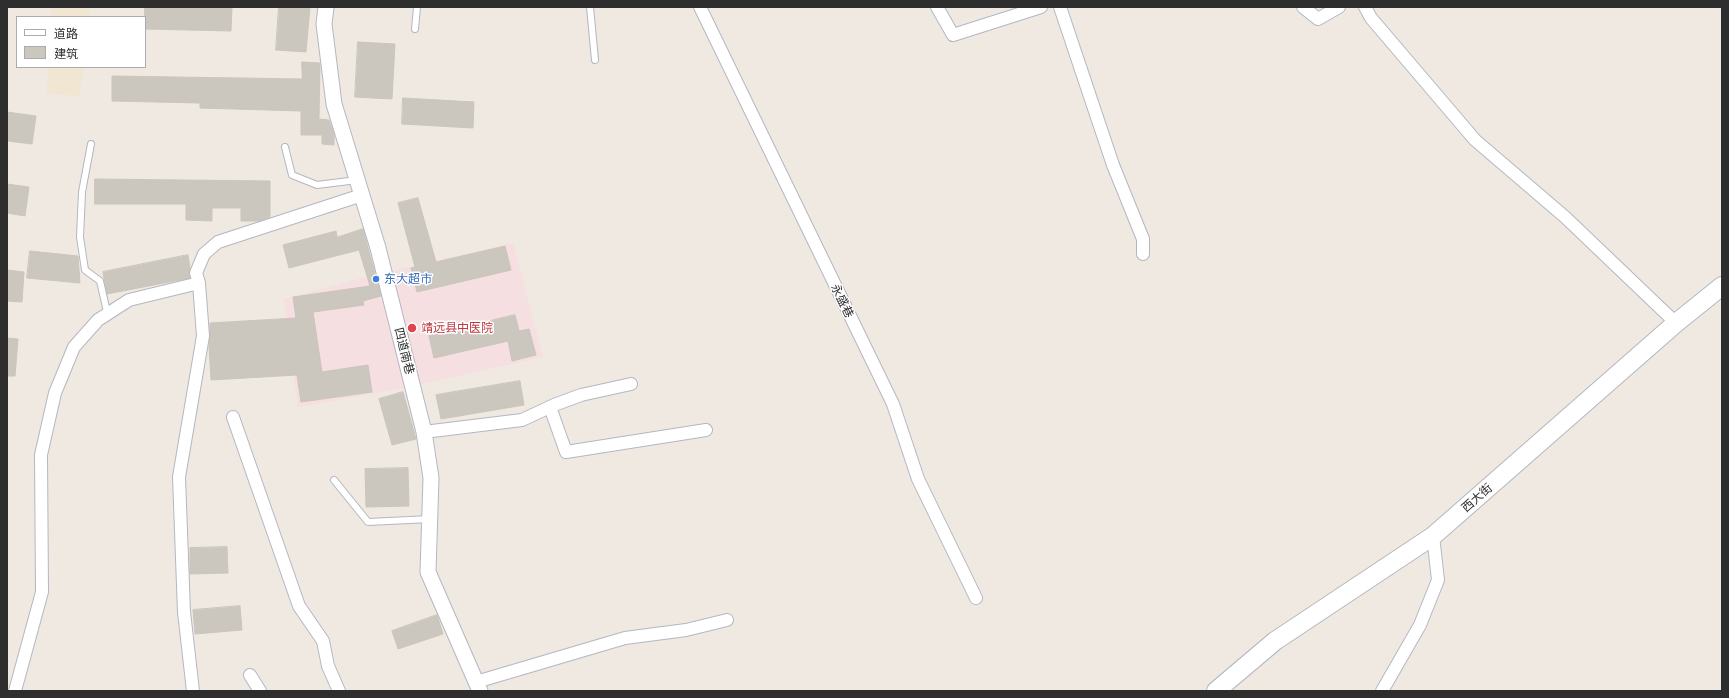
<!DOCTYPE html>
<meta charset="utf-8">
<style>
body{margin:0}
#map{position:relative;width:1729px;height:698px;overflow:hidden;background:#efe9e1;font-family:"Golos Text","Noto Sans SC",sans-serif}
canvas{display:block}
.frame{position:absolute;inset:0;border:8px solid #2e2e2e;pointer-events:none}
.legend{position:absolute;left:16px;top:16px;width:130px;height:52px;box-sizing:border-box;background:#fff;border:1px solid #ababab;margin:0;padding:5px 7px;list-style:none;font-size:12px;color:#2e2e2e}
.legend li{display:flex;align-items:center;gap:8px;height:20px}
.legend b{width:20px;border:1px solid #ababab}
</style>
<div id="map">
<canvas width="1729" height="698"></canvas>
<div class="frame"></div>
<ul class="legend">
<li><b style="height:5px;background:#fff"></b>道路</li>
<li><b style="height:11px;background:#cbc7bf"></b>建筑</li>
</ul>
</div>
<script>
const c = document.querySelector('canvas').getContext('2d');
c.lineJoin = 'round';
function paint(path, color) {
  c.fillStyle = color;
  c.fill(path, 'evenodd');
}
function stroke(path, color, width, dash) {
  c.strokeStyle = color;
  c.lineWidth = width;
  c.lineCap = dash ? 'butt' : 'round';
  c.setLineDash(dash || []);
  c.stroke(path);
}
function label(font, color, halo, rows, align = 'center') {
  c.font = font + ' "Golos Text","Noto Sans SC",sans-serif';
  c.lineWidth = 3;
  c.setLineDash([]);
  c.textBaseline = 'middle';
  c.strokeStyle = halo;
  c.fillStyle = color;
  for (const [text, x, y, turn = 0] of rows) {
    c.save();
    c.translate(x, y);
    c.rotate((+turn || 0) * Math.PI / 180);
    c.textAlign = isNaN(turn) ? turn : align;
    if (halo) c.strokeText(text, 0, 0);
    c.fillText(text, 0, 0);
    c.restore();
  }
}
const education = new Path2D(`
 M51,7H90L89,17H50Z
 M48,67H83L80,96L47,94Z`);
const medical = new Path2D(`
 M513,243L543,357L399,389L298,407L284,299L361,278Z`);
const building = new Path2D(`
 M145,7H232L231,31L145,29Z
 M279,7H310L306,52L276,50Z
 M358,42L395,44L392,99L355,97Z
 M302,62L320,63L319,119L329,120L334,134V145L322,144V135H301V111L200,108V103L112,101V76L302,79Z
 M403,98L474,102L473,128L402,124Z
 M7,112L36,116L32,144L7,141Z
 M95,179L270,181V217L259,221H241V208H212V221L186,220V204H95Z
 M7,184L29,187L25,216L7,213Z
 M418,198L436,262L505,246L511,270L417,292L411,268L415,267L398,203Z
 M363,229L381,296L363,301L364,305L313,312L322,372L368,365L372,392L301,402L297,375L211,380L209,347L210,336V323L296,318L293,297L370,286L359,250L289,268L283,245L336,231L337,237Z
 M30,251L78,256L80,283L27,278Z
 M188,255L190,268V278L107,294L103,272Z
 M7,270L24,272L22,302L7,301Z
 M515,315L519,331L529,329L536,355L512,361L508,341L434,358L429,336Z
 M7,338L18,339L15,376H7Z
 M520,381L524,405L441,419L436,395Z
 M403,392L416,439L392,445L379,399Z
 M408,468L409,506L366,507L365,469Z
 M227,547L228,573L190,574V548Z
 M240,606L242,630L195,634L193,610Z
 M437,615L443,634L398,649L392,631Z`);
const service = new Path2D(`
 M590,7L595,60
 M415,29L417,7
 M91,144L82,192L80,237L85,270L100,281L107,312
 M285,147L292,175L317,185L357,180
 M334,480L368,522L430,519`);
const minor = new Path2D(`
 M700,7L893,404L918,479L976,598
 M937,7L953,35L1041,7
 M1060,7L1113,165L1143,239V254
 M1303,7L1318,19L1339,7
 M1365,7L1371,18L1475,140L1565,217L1676,323
 M550,407L566,452L706,430
 M233,417L299,606L323,641L328,666L339,691
 M424,432L522,420L554,405L581,395L631,384
 M250,675L260,691
 M476,682L625,638L686,630L727,620
 M15,691L42,592L41,455L55,393L74,347L98,320L129,300L199,283
 M193,691L184,612L179,477L203,336L199,283L196,273L204,254L218,242L362,195
 M1382,691L1420,625L1438,580L1433,536`);
const tertiary = new Path2D(`
 M326,7L324,24L334,104L378,248L424,432L431,478L428,572L480,691`);
const secondary = new Path2D(`
 M1216,691L1275,641L1433,536L1676,323L1722,286`);
const markers = [
 [376,279,4,"#3f7fe0"],
 [412,328,5,"#e0444e"]
];
const shopNames = [
 ["东大超市",384,279]
];
const streetNames = [
 ["永盛巷",842,301,64],
 ["四道南巷",404,351,76],
 ["西大街",1477,498,-41]
];
const healthNames = [
 ["靖远县中医院",421,328]
];
paint(education, '#f0e6d1');
paint(medical, '#f5dfe0');
paint(building, '#cbc7bf');
stroke(building, '#cbc5ba', 1);
stroke(service, '#b4b7c1', 8);
stroke(minor, '#b4b7c1', 14);
stroke(tertiary, '#b4b7c1', 17);
stroke(secondary, '#b4b7c1', 20);
stroke(service, '#fff', 6);
stroke(minor, '#fff', 12);
stroke(tertiary, '#fff', 15);
stroke(secondary, '#fff', 18);
for (const [x, y, r, color] of markers) {
  const dot = new Path2D();
  dot.arc(x, y, r, 0, 2 * Math.PI);
  c.fillStyle = color;
  c.fill(dot);
  stroke(dot, '#fff', 1.5);
}
label('12px', '#366cbe', '#fff', shopNames, 'left');
label('12px', '#2e2e2e', '#fff', streetNames);
label('12px', '#be3a42', '#fff', healthNames, 'left');
</script>
